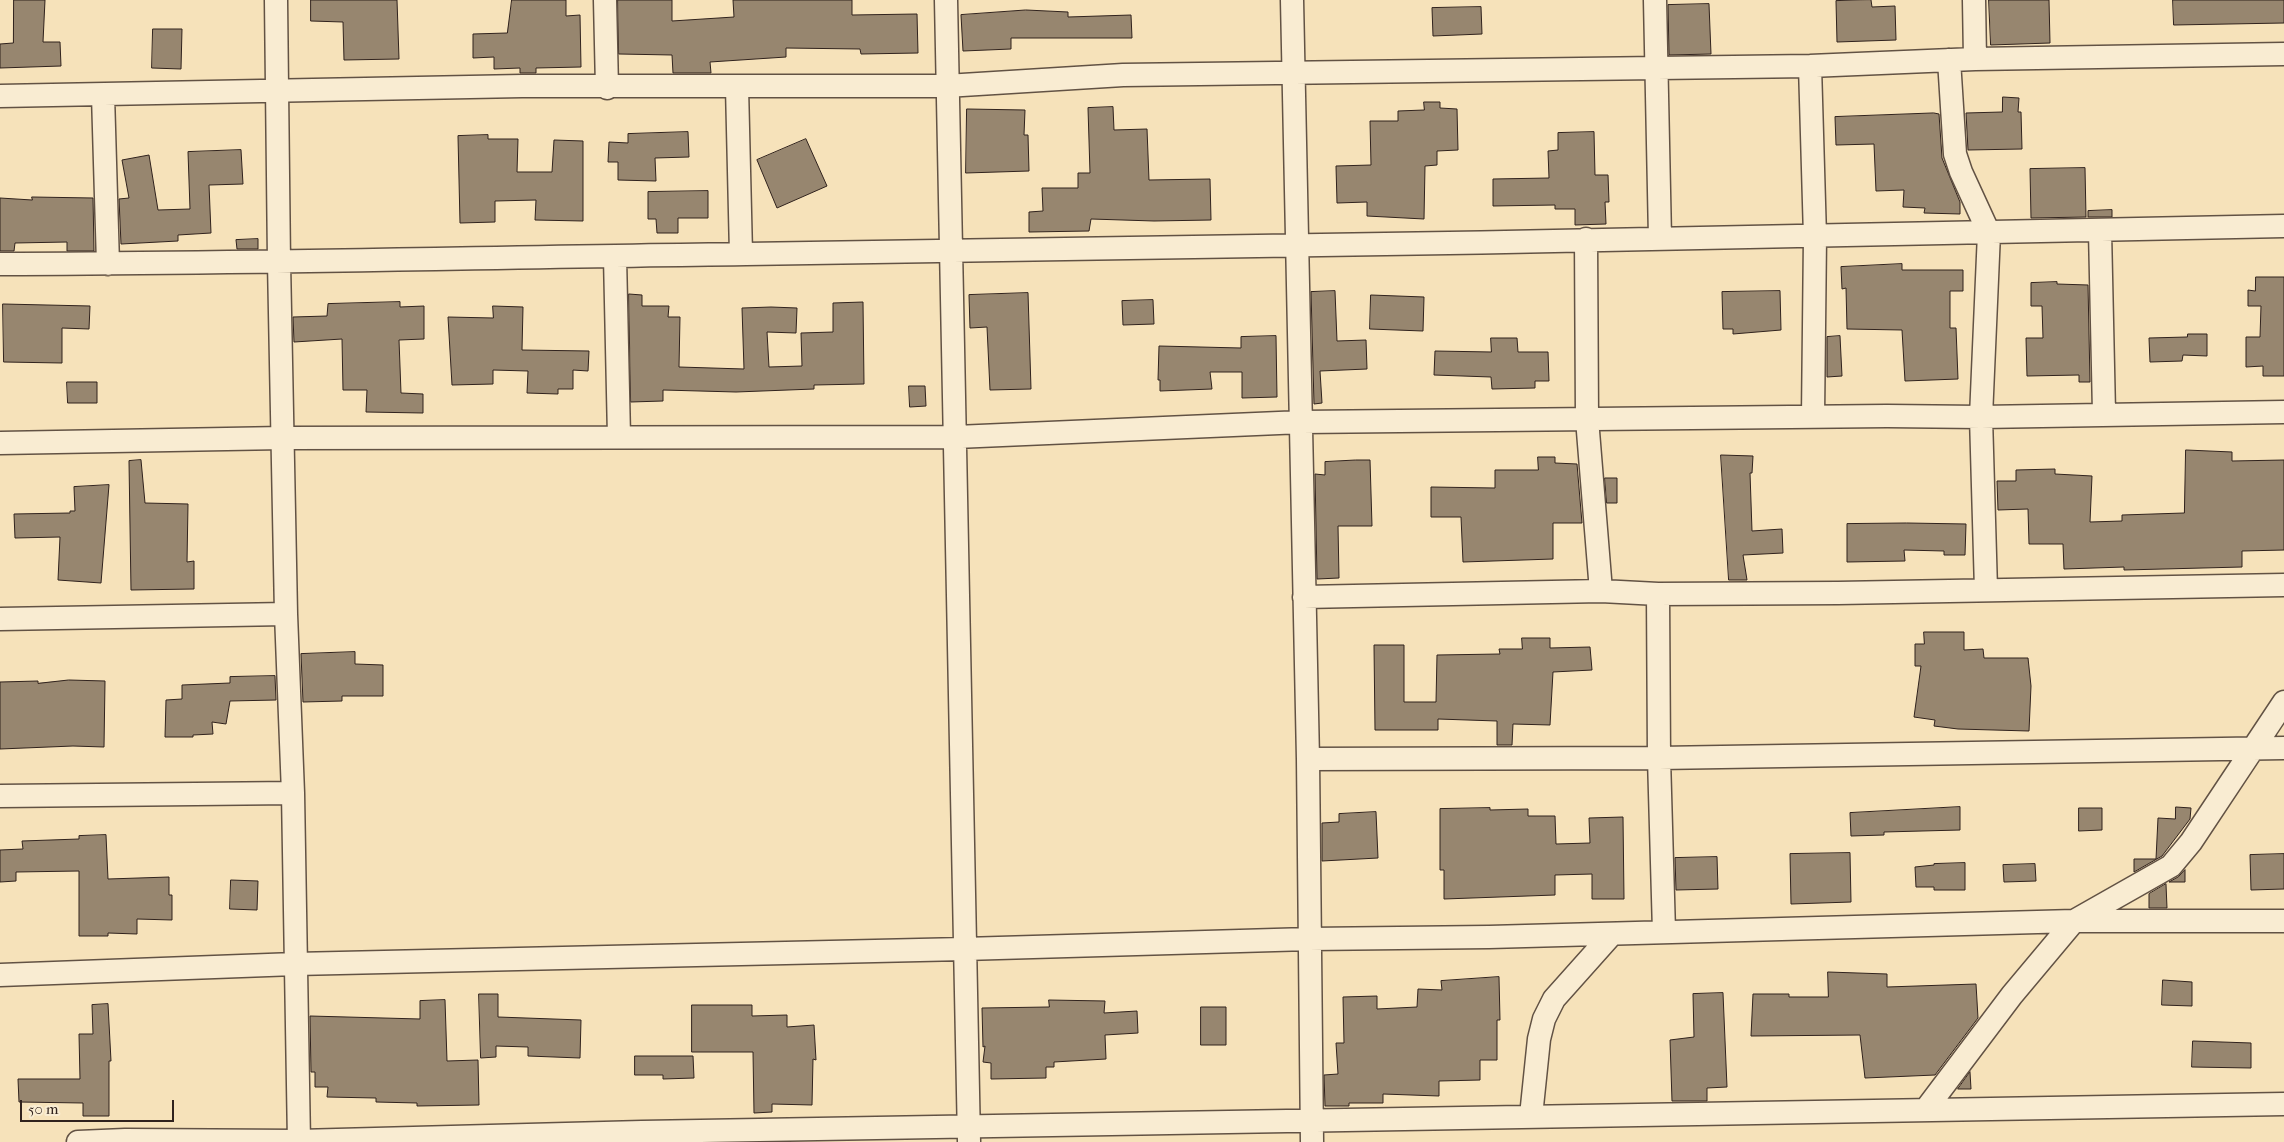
<!DOCTYPE html>
<style>
body{margin:0}
#map{position:relative;width:2284px;height:1142px;overflow:hidden;background:#f6e2ba;font-family:"IM FELL French Canon",serif}
canvas{display:block}
.scale{position:absolute;left:20px;top:1100px;width:154px;height:22px;box-sizing:border-box;border:2px solid #30221d;border-top:0;padding-left:6px;font-size:15px;line-height:18px;white-space:nowrap;color:#30221d;-webkit-text-stroke:4px #f9ecd2;paint-order:stroke}
</style>
<div id="map">
<canvas width="2284" height="1142"></canvas>
<div class="scale">50 m</div>
</div>
<script>
const c = document.querySelector('canvas').getContext('2d');
c.lineJoin = 'round';
function paint(path, color) {
  c.fillStyle = color;
  c.fill(path, 'evenodd');
}
function stroke(path, color, width, dash) {
  c.strokeStyle = color;
  c.lineWidth = width;
  c.lineCap = dash ? 'butt' : 'round';
  c.setLineDash(dash || []);
  c.stroke(path);
}
const building = new Path2D(`
 M14,0H45L43,42H60L61,66L0,68V44L13,43Z
 M311,0H397L399,59L344,60L343,22L311,21Z
 M512,0H566V16L580,15L581,67L536,68V73H520V68L494,69V57L473,58V34L507,33Z
 M618,0H672V21L734,17L733,0H852V15L917,14L918,53L861,54L860,49L786,48V57L710,62L711,73H673L672,55L619,54Z
 M1871,0L1872,7L1895,6L1896,40L1837,42L1836,1Z
 M1989,0H2049L2050,43L1991,45Z
 M2173,0H2284V23L2174,25Z
 M1709,4L1711,54L1669,55L1668,5Z
 M1481,7L1482,34L1433,36L1432,8Z
 M1026,10L1068,12V17L1131,15L1132,38H1011V49L963,51L961,15Z
 M153,29H182L181,69L152,68Z
 M2003,97L2019,98L2018,112H2021L2022,149L1968,150L1966,113L2002,112Z
 M1424,102H1440V108L1457,109L1458,150L1437,151V165L1425,166L1424,219L1367,216V202L1337,203L1336,166L1371,165L1370,121H1398V111L1424,110Z
 M1113,107L1114,130L1147,129L1149,180L1210,179L1211,220L1154,221L1091,219L1089,231L1029,232V212L1043,211L1042,188H1078V173H1090L1088,108Z
 M967,109L1025,110L1024,135H1028L1029,171L966,173Z
 M1934,113L1939,114L1942,158L1960,202V214L1924,213L1925,208L1903,207L1904,190L1876,191L1874,144L1836,145L1835,117Z
 M688,132L689,157L655,158L656,181L618,180V162H608L609,142L628,143V134Z
 M1594,132L1595,175H1608L1609,202H1605L1606,224L1575,225V209H1555V205L1493,206V179L1549,178L1548,151L1558,150V133Z
 M488,135V139H518L517,172H552L554,140L583,141V221L535,220L536,200L495,201V222L460,223L458,136Z
 M806,139L827,186L777,208L757,160Z
 M241,150L243,184L209,185L211,233L178,235V241L121,244L119,199L129,198L122,160L149,155L158,210L190,209L188,152Z
 M2085,168L2086,217L2031,218L2030,169Z
 M708,191V218H678V233H657L656,219H648V192Z
 M32,197L93,198L94,251H67V242L15,243L14,251H0V198L32,200Z
 M2112,210V217H2088V211Z
 M258,239V249H237L236,240Z
 M1902,264V270H1963V291H1950V328H1956L1958,379L1905,381L1902,330L1847,329L1846,288L1842,289L1841,267Z
 M2256,277H2284V376H2263V366L2246,367V337H2260L2261,306H2248V290L2255,291Z
 M2057,282V284L2088,285L2090,382H2079V375L2027,376L2026,338H2043L2042,306H2031V283Z
 M1335,291L1337,341L1366,340L1367,369L1320,371L1322,403L1314,404L1311,292Z
 M1780,291L1781,330L1733,334V329H1723L1722,292Z
 M1028,293L1031,389L990,390L987,327L970,328L969,295Z
 M629,294L642,295V306H669L668,317H680L679,367L744,369L742,308L771,307L797,308L796,333L767,332L769,367L802,366L801,333L833,332V303L863,302L864,384L814,385V389L736,392L663,390V401L631,402Z
 M1371,295L1424,297L1423,331L1370,329Z
 M1153,300L1154,324L1123,325L1122,301Z
 M400,302V307L424,306V339L399,340L401,393L423,394V413L366,412L367,390H343L342,339L294,342L293,317L327,316L328,304Z
 M3,304L90,306L89,329L62,328V363L4,362Z
 M493,306L523,307L522,350L589,351L588,371L573,370V389H558V394L527,393L528,371L493,370V384L452,385L448,317L493,318Z
 M2188,334H2207V356L2183,355L2182,361L2150,362L2149,338L2187,337Z
 M1276,336L1277,397L1242,398V372H1210L1212,389L1160,391V380H1158L1159,346L1241,348V337Z
 M1840,336L1842,376L1827,377V337Z
 M1491,338H1517L1518,352H1548L1549,381H1535V388L1492,389L1491,377L1434,375L1435,351L1491,352Z
 M67,382H97V403H68Z
 M909,386H925L926,406L910,407Z
 M2186,450L2232,452V461L2284,460V550L2242,551V567L2124,570V567L2064,569L2063,544H2029L2028,509L1998,510L1997,481H2016V470L2055,469V474L2092,476L2090,522L2122,521V515L2184,513Z
 M1721,455L1753,456L1752,473H1750L1752,531L1782,529L1783,553L1743,555L1747,580H1729Z
 M1538,457H1555V463L1577,464L1582,523H1553V559L1463,562L1461,517H1431V487L1495,488V470H1538Z
 M141,460L145,503L188,504L187,562L194,561V589L131,590L129,461Z
 M1356,460H1370L1372,526H1338L1339,578L1317,579L1315,474L1325,475V462Z
 M1605,478H1617V503H1607Z
 M109,485L101,583L58,580L60,537L15,538L14,514L70,513V511H75L74,487Z
 M1907,523L1966,524L1965,555H1944V551L1904,550L1905,561L1847,562V524Z
 M1924,632H1964V650L1983,649L1984,658H2028L2031,686L2029,731L1958,729L1934,726L1935,720L1914,717L1921,666H1915V644H1924Z
 M1522,638H1550V648L1590,647L1592,670L1553,672L1550,725L1513,724L1512,745H1497V721L1438,719V730H1375L1374,645H1404V702H1436L1437,655L1500,654L1499,649H1522Z
 M355,652V664L383,665V696H342V701L303,702L301,654Z
 M275,676L276,700L230,701L226,724L212,722L213,734L193,735V737H165L166,700L182,699V685L230,683V677Z
 M69,680L105,681L104,747L73,746L0,749V682L38,681V683Z
 M1960,807V830L1884,832V835L1851,836L1850,813Z
 M2176,807L2191,808L2190,819L2162,856L2134,872V859H2156L2158,818L2175,819Z
 M1490,808V810L1528,809V816H1555L1556,844L1590,843L1589,818L1623,817L1624,899H1592V874L1555,875V895L1444,899V870H1440V809Z
 M2079,808H2102V830L2079,831Z
 M1376,812L1378,858L1322,861V823L1339,822V814Z
 M106,835L108,879L169,877V895H172V920L137,919V934L108,933V936H79V871L16,872V881L0,882V850L23,849L22,841L79,839V836Z
 M1850,853L1851,902L1791,904L1790,854Z
 M2284,854V889L2251,890L2250,855Z
 M1717,857L1718,889L1676,890L1675,858Z
 M1965,863V890H1934V887H1916L1915,867L1934,865V864Z
 M2035,864L2036,881L2004,882L2003,865Z
 M2185,870V882H2169L2178,877Z
 M231,880L258,881L257,910L230,909Z
 M2166,884L2167,908H2149V894Z
 M1828,972L1887,974V987L1976,984L1978,1018L1935,1075L1865,1078L1860,1035L1751,1036L1753,994H1789V997H1828Z
 M1499,977L1500,1020H1497V1060H1480V1080L1439,1081V1096L1383,1094V1103H1349V1106H1325L1324,1075L1338,1074L1336,1043H1344L1343,997L1377,996V1009L1417,1007L1418,989L1442,990L1441,981Z
 M2163,980L2192,982V1006L2162,1005Z
 M1723,993L1727,1087L1707,1088V1101H1672L1670,1040L1694,1037L1693,994Z
 M479,994H498V1017L581,1020L580,1058L528,1056V1047L496,1046V1057L481,1058Z
 M445,1000L447,1061L478,1060L479,1105L417,1106V1103L376,1102V1098L327,1097L328,1087H315V1072H311L310,1016L420,1019V1001Z
 M1049,1000L1105,1001L1104,1013L1137,1011L1138,1033L1105,1035L1106,1059L1054,1062V1067H1046V1078L991,1079V1063L983,1062L985,1046L983,1047L982,1008L1049,1007Z
 M108,1004L111,1061H109V1116H83V1103L19,1102L18,1079H80L79,1034H93L92,1005Z
 M692,1005H752V1016L787,1015V1027L814,1025L816,1060L813,1059L812,1105L772,1104V1112L754,1113L753,1052H692Z
 M1201,1007H1226V1045H1201Z
 M2193,1041L2251,1043V1068L2192,1067Z
 M635,1056H693L694,1078L663,1079V1075H635Z
 M1970,1072L1971,1089H1958Z`);
const minor = new Path2D(`
 M276,0L279,262L286,614L293,793L299,1142
 M605,0L607,88
 M946,0L969,1141
 M1292,0L1308,759L1312,1142
 M1655,0L1660,238
 M1974,0L1975,59
 M1949,60L1955,154L1961,172L1989,233L1981,417L1986,590
 M1810,66L1815,237L1813,416
 M737,87L741,254
 M103,95L108,264
 M0,96L522,86H946L1123,75L1810,66L1975,59L2284,54
 M2100,231L2104,413
 M1586,239L1587,419L1601,591
 M615,257L619,437
 M0,264C249,264 497,257 746,254C1259,247 1771,238 2284,226
 M0,443L283,438L956,437L1302,422L1887,416L1981,417L2284,412
 M1658,594L1659,758L1664,932
 M1304,597L1601,591L1658,594L1838,593L2284,585
 M0,619L286,614
 M1308,759L1659,758L2284,748
 M0,796L293,793
 M0,975L295,964L964,949L1309,939L1489,937L2074,921H2284
 M1926,1109L2012,995L2074,921L2171,866L2191,842L2284,702
 M1531,1116L1539,1039L1544,1019L1554,999L1612,934
 M78,1142L125,1140L299,1141L642,1132L2284,1104`);
paint(building, '#97866f');
stroke(building, '#30221d', 1);
stroke(minor, '#625244', 25);
stroke(minor, '#f9ecd2', 22);
</script>
